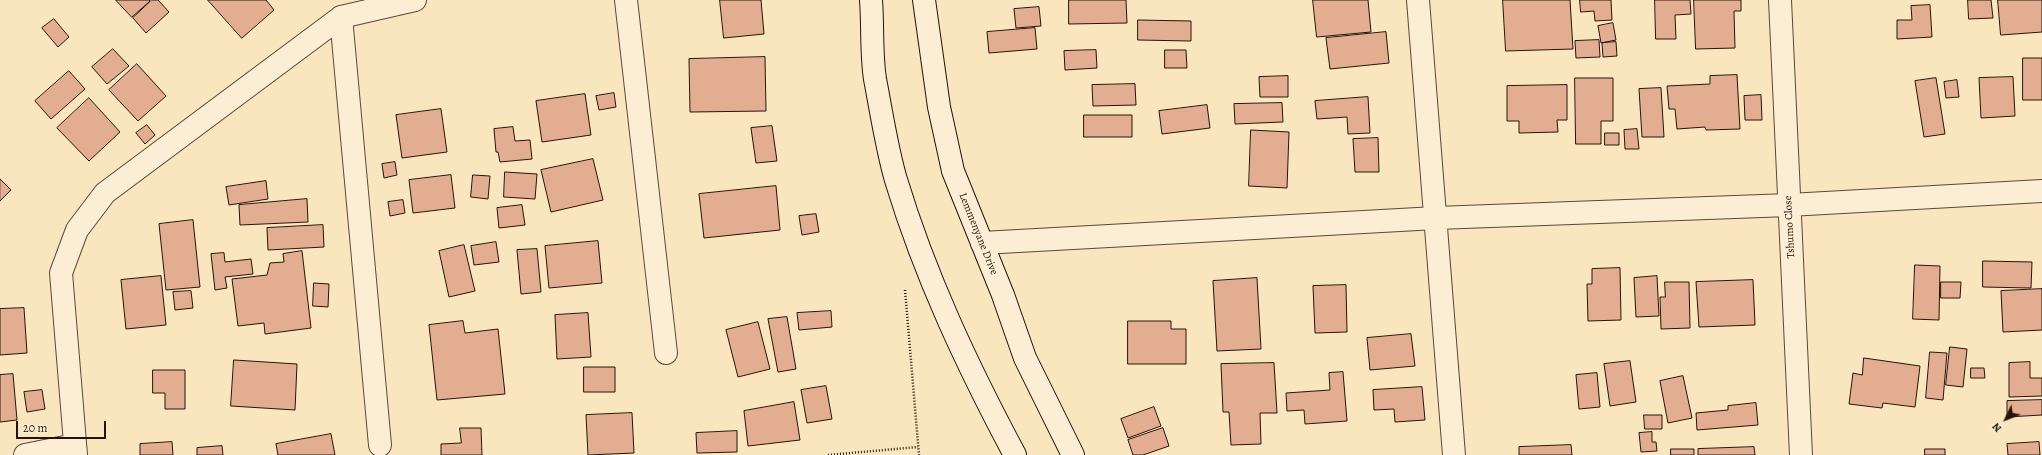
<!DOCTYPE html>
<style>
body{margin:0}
#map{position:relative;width:2042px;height:455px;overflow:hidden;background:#f9e5be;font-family:Alegreya,serif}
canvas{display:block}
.north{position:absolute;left:1986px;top:399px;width:40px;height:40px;-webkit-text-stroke:3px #fbeed5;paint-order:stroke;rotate:227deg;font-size:11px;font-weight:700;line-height:16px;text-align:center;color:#26140b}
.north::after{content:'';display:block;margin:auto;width:14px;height:18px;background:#26140b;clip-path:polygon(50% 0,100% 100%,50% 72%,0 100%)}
.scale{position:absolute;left:16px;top:421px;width:90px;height:18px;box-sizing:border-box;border:2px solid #26140b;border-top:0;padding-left:5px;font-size:12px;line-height:14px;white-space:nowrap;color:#26140b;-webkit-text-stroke:3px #fbeed5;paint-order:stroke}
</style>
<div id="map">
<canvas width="2042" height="455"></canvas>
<div class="north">N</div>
<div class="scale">20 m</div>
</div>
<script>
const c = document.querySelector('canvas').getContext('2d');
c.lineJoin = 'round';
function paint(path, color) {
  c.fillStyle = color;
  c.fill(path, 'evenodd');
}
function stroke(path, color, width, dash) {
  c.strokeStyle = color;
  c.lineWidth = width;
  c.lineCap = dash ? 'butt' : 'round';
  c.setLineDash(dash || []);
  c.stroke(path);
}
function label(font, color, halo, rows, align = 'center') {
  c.font = font + ' Alegreya,serif';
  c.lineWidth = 3.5;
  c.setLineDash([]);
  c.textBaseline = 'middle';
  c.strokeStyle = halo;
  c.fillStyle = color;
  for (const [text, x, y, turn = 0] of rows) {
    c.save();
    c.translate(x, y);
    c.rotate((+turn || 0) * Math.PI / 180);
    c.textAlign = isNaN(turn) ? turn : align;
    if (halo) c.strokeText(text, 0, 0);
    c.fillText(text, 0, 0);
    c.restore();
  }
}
const building = new Path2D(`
 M116,0H149L150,1L132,17Z
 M152,0H158L169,12L146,33L133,18Z
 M208,0H266L274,10L242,38Z
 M720,0H761L764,34L724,38Z
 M1069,0H1126L1127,23L1069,24Z
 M1313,0H1368L1371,32L1317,37Z
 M1503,0H1570L1573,49L1506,51Z
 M1580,0H1611L1612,20L1595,21L1594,11L1581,12Z
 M1655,0H1690L1691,14L1675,15L1676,39H1656Z
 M1694,0H1741V11H1734L1735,48L1696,49Z
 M1968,0H1991L1993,18L1969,19Z
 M1998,0H2042V32L2001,35Z
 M1930,5L1932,37L1897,39V20H1912L1911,6Z
 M1039,7L1041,26L1016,28L1014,9Z
 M54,19L69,37L58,47L42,28Z
 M1138,20L1191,21V41L1138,40Z
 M1613,23L1616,40L1601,43L1598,26Z
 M1035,28L1037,49L989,53L987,32Z
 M1386,32L1389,63L1330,69L1326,38Z
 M1599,40L1600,57L1576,58L1575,41Z
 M1616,42L1617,56L1603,57L1602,43Z
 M113,49L129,66L107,84L92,67Z
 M1096,50L1097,68L1065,70L1064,51Z
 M1165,50H1186L1187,68H1165Z
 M765,57L766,111L690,112L689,59Z
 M2023,58H2042V100H2023Z
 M137,64L166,96L138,121L109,90Z
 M69,71L85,89L51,119L35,101Z
 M1737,75L1740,129L1706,130L1705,127L1677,129L1675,109H1669L1667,86L1710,84V76Z
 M1288,76V97H1260L1259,77Z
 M2013,77L2015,116L1981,118L1979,78Z
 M1575,78H1613V121H1601V144H1576Z
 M1936,78L1945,134L1924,137L1915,81Z
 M1957,80L1959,97L1946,98L1944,82Z
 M1135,84L1136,105L1093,106L1092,85Z
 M1567,85V120H1557L1558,132L1519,133V121H1507V86Z
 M1661,88L1664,137H1642L1639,89Z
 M614,93L616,107L599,110L596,96Z
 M585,94L591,135L542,142L536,101Z
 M1761,95L1762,120H1745L1744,96Z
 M1368,97L1370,133L1348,134L1347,117L1317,119L1315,101Z
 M89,98L120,132L89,161L57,128Z
 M1282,103L1283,122L1235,124L1234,104Z
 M1207,105L1210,128L1162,134L1159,111Z
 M441,109L447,152L402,158L396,115Z
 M1084,115H1132V137H1084Z
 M147,125L155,135L145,144L136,133Z
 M772,126L777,161L756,163L751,128Z
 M513,127L515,141L530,140L532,159L500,162L498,152H496L494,129Z
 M1637,129L1639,149H1625L1624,130Z
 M1251,130L1289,132L1287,188L1249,186Z
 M1605,133H1619V145H1605Z
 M1378,138L1379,172H1355L1353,139Z
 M593,159L603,200L551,212L541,170Z
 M395,162L397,175L384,178L382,164Z
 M505,172L537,174L535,199L504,197Z
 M451,175L455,208L413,213L409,180Z
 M473,175L490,176L488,199L471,197Z
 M0,179L11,190L0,201Z
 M266,181L268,199L229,205L226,187Z
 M776,186L780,230L704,238L699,194Z
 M307,199L308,222L240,225L239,205Z
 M403,200L405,213L390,216L388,202Z
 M522,205L525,225L499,228L497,208Z
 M816,214L819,232L802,235L799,216Z
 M193,220L200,287L166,290L159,224Z
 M323,225L324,247L268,250L267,228Z
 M598,241L602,283L549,288L545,246Z
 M496,242L499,262L474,265L471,246Z
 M464,245L475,291L449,297L439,251Z
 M537,249L541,292L521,294L517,250Z
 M302,251L311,328L265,334L264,323L238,326L232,279L267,275L270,263L284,262L283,254Z
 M224,253L225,262L251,259L253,274L225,277L227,288L215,290L211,254Z
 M1983,261L2032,262L2031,288L1983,287Z
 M1915,265L1940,266L1939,320L1913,319Z
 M1620,268L1621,320L1588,321L1587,284H1592V269Z
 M161,276L166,325L126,329L121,280Z
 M1657,276L1659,316L1636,317L1634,278Z
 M1257,278L1261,349L1217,351L1213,281Z
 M1753,280L1755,325L1699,327L1696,282Z
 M1665,282H1689L1690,328L1661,329L1660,297H1665Z
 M1941,282H1961L1960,298H1941Z
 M314,283L329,284L328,307L313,306Z
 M1346,285L1347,332L1315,333L1313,286Z
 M2042,289V330L2003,332L2001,291Z
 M191,291L193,308L175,310L173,292Z
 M24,308L27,353L0,355V309Z
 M831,311L832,327L799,330L797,313Z
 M588,313L591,357L557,359L555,315Z
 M787,317L796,369L778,372L768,319Z
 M463,321L465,333L498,329L505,394L437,400L429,325Z
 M1128,321H1171V329H1186V364H1128Z
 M758,322L770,369L738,377L726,330Z
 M1411,334L1415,366L1370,370L1367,338Z
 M1950,347L1967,349L1963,387L1946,385Z
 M1930,352L1947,353L1943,400L1926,398Z
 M1864,358L1920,366L1915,407L1883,403L1882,408L1849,404L1853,373L1862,375Z
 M234,360L297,364L295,410L231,406Z
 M1630,361L1636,402L1610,406L1604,364Z
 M2030,362V378H2042V396L2009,397V363Z
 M1274,363L1277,413H1260L1261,444L1231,445L1229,412H1223L1221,364Z
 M584,367H615V392H584Z
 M1971,368H1984L1985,378H1971Z
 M153,370H185V409H165V393H153Z
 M1343,372L1347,421L1305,424L1304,410L1287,411L1286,393L1330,390L1329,373Z
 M1597,373L1600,407L1579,409L1576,375Z
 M13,374L17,420L0,422V375Z
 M1683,376L1692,418L1668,423L1660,381Z
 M826,386L832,419L807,423L801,390Z
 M1422,387L1425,420L1395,422L1394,409L1374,410L1373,390Z
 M42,390L45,409L27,412L24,392Z
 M2042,400V415L2007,417V401Z
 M794,402L800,440L748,446L744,411Z
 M1756,403L1758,425L1697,430L1696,413L1728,410V406Z
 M1154,407L1161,426L1128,438L1121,419Z
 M632,413L634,453L588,455L586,415Z
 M1644,415H1662V429H1645Z
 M460,428H481L482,455H441V444L461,443Z
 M1163,428L1169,446L1143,455H1133L1128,440Z
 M737,431V452L697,453L696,433Z
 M1652,432V442H1656L1657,451L1641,452L1639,433Z
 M331,434L335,455H278L276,444Z
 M172,442L173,455H140V444Z
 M2039,442L2040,455H2008L2007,444Z
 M1571,445L1572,455H1519V447Z
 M222,446L223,455H197V448Z
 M1754,447L1755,455H1698V449Z
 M1671,449H1694V455H1671Z
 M1925,449H1945V455H1925Z`);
const path = new Path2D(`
 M905,290L919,455
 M828,455L918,447`);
const minor = new Path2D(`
 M626,0L666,353
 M1418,0L1454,455
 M1780,0L1801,455
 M341,17L380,445
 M982,243L1436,218L1789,205L2042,191
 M25,455L75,445
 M76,455L61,273L77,230L105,193L341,17L415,0`);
const secondary = new Path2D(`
 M871,0C873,26 871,53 875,79C881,110 887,150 896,180C925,276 968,367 1015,455
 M924,0L939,107L953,171L1003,295L1025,358L1073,455`);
const streetNames = [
 ["Tshumo Close",1790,227,-93],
 ["Lemmenyane Drive",978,234,68]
];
paint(building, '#e3ad92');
stroke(building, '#26140b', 1);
stroke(minor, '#5b4838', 24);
stroke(secondary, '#26140b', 24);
stroke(path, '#26140b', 2.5, [1, 2]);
stroke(minor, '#fbeed5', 22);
stroke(secondary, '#fbeed5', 22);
label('11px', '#26140b', '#fbeed5', streetNames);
</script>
